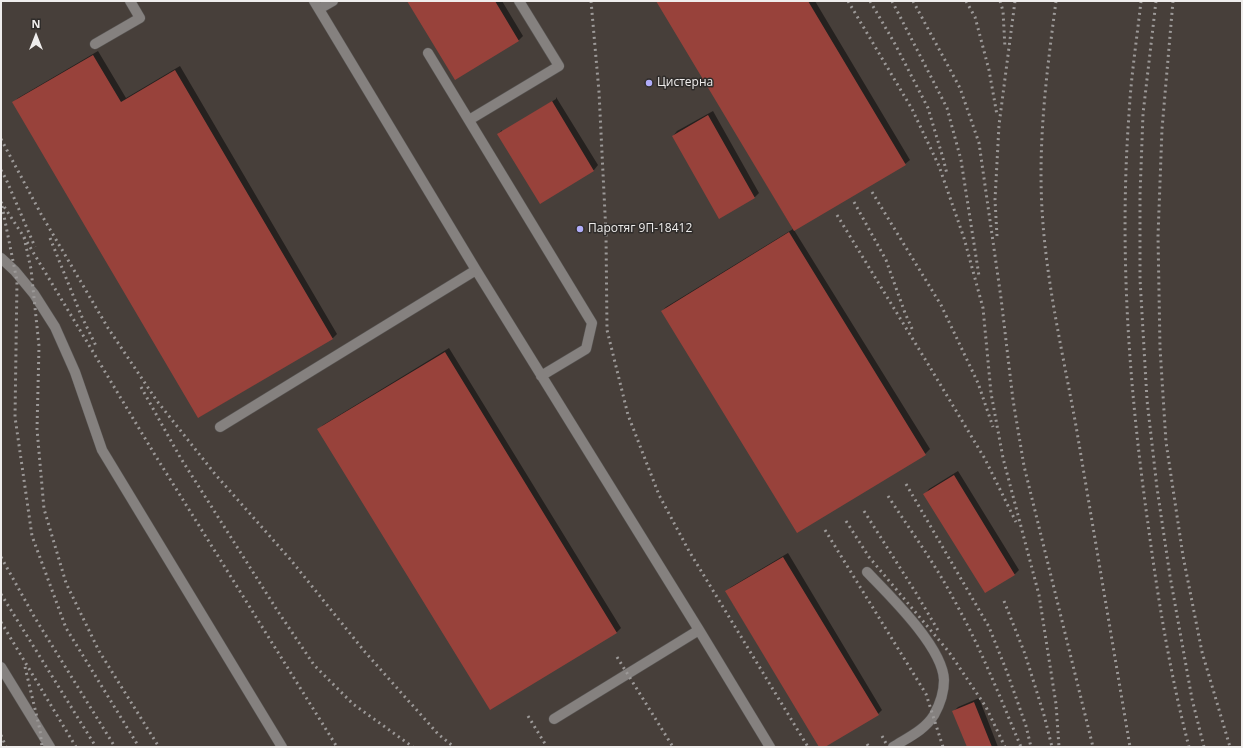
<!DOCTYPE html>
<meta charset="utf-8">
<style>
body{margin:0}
#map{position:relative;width:1243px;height:748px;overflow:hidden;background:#3a3634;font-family:"Open Sans",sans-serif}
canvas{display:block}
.frame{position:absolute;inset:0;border:2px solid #efedec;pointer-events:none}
.north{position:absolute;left:16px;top:16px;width:40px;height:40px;-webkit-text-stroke:3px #2f2c2a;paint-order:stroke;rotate:0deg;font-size:11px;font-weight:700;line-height:16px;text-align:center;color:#efedec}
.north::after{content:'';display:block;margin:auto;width:14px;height:18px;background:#efedec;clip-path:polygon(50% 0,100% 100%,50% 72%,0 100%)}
</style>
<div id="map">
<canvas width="1243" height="748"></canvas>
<div class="frame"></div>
<div class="north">N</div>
</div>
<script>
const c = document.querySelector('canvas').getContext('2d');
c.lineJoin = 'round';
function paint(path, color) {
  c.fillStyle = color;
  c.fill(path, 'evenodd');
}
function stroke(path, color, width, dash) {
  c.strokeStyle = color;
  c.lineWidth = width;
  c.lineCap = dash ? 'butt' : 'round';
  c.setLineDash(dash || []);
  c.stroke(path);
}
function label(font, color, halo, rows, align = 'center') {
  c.font = font + ' "Open Sans",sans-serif';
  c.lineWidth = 3;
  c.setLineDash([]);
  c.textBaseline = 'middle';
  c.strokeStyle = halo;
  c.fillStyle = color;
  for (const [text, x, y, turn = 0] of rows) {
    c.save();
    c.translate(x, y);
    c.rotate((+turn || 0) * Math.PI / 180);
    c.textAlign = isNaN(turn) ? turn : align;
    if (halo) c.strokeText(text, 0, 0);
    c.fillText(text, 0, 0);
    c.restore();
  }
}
const built = new Path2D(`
 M1,1H1242V747H1Z`);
const shadow = new Path2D(`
 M408,1H502L523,36L519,40L456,78Z
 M658,1H815L910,160L905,164L794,230L930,449L925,454L662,311L666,307L793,229Z
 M98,51L126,98L180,66L337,334L333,338L199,417L14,102L18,98Z
 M556,97L598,165L594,170L540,202L498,134L502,130V132L556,99Z
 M713,111L759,193L755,197L719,217L673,136L677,131Z
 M449,348L621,628L617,632L490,709L319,429L323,425Z
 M958,471L1019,570L1015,574L985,592L925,494L929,489Z
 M788,553L882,710L878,714L823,747H820L726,592L731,587Z
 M979,698L998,747H968L954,711L958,707Z`);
const building = new Path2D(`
 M407,1H495L519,41L455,80Z
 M656,1H808L906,165L794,231Z
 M93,55L121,102L175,70L333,339L198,418L12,102Z
 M552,101L594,171L540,204L497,134Z
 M708,115L755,198L719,219L672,136Z
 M789,232L926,455L797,533L661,311Z
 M445,352L617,633L490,710L317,429Z
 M954,475L1015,575L985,593L923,494Z
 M783,557L879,715L825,747H819L725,591Z
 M974,702L992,747H967L952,711Z`);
const service = new Path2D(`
 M314,1L476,270L699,630L770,747
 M319,9L333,1
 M95,44L140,18L130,1
 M428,53L592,323L586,349L541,376
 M469,120L559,66L519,1
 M1,258L15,271L34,294L55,327L75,372L102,450L282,747
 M220,427L476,270
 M867,572C889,595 943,647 944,680C944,692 939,706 934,715C925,730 907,738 893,747
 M1,667L50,747
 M554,719L699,630`);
const rail = new Path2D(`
 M591,1L599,92L606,234L607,330L628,415L659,495L689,551L808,747
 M848,1L912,109L939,166L964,238L983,308L991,393L1003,458L1039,595L1056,704L1059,747
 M870,1L895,44L928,108L943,158L947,174
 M892,1L947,108L961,160L979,276
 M913,1L960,88L979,143L1001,298L1013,400L1024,466L1093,747
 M966,1L975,17L989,70L997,115
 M1000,1L1003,11L1005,48
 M1056,1C1047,70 1038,139 1042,209C1046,282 1063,354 1076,426C1094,533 1112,640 1130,747
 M1141,1C1137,38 1131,76 1129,114C1119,251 1129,388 1148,524C1158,599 1170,674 1189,747
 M1156,1L1143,114L1140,194V279L1147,400L1157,488L1170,576L1192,699L1204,747
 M1173,1L1162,129L1158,236L1160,348L1166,442L1183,556L1202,652L1230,747
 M1,139L41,214L108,328L157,401L215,474L290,559L365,652L438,734L454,747
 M1,170L6,179L35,247
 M872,192L941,305L978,383L993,427
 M1,202L24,237L31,269L39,346L37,429L44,509L66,583L99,651L159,747
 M854,202L886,260L905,313L913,331
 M2,206L17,281L15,417L32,536L66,628L139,747
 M837,215L928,364L985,459L1016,522
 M997,236L995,200L999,125L1015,1
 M24,237L155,455L337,747
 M50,238L81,315L97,348
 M141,387L180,457L277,610L314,665L353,704L413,747
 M906,484L989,627L1007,672L1026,726L1031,747
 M888,496C910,530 934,562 953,598C980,646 1000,697 1021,747
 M864,511L916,593L939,632
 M846,521L869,557L949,652L986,707L1005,747
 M825,530L926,694L943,747
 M1,557L35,618L115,747
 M1,594L96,747
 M1004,601L1025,654L1044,715L1052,747
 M1,622L76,747
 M617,657L673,747
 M25,667L40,730L42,747
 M528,716L547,747
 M1,735L6,747
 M882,736L888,747
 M867,744L869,747`);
const markers = [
 [649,83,4,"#b1adfa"],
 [580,229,4,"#b1adfa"]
];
const poiNames = [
 ["Цистерна",657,83],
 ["Паротяг 9П-18412",588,229]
];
paint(built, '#473f3a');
paint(shadow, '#0007');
paint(building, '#98423b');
stroke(service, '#575452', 11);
stroke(service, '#85817f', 10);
stroke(rail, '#9c9998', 3, [2, 4]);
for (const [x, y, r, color] of markers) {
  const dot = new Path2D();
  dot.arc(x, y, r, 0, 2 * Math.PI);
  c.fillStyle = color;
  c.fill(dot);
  stroke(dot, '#2f2c2a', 1.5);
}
label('12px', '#efedec', '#2f2c2a', poiNames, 'left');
</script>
